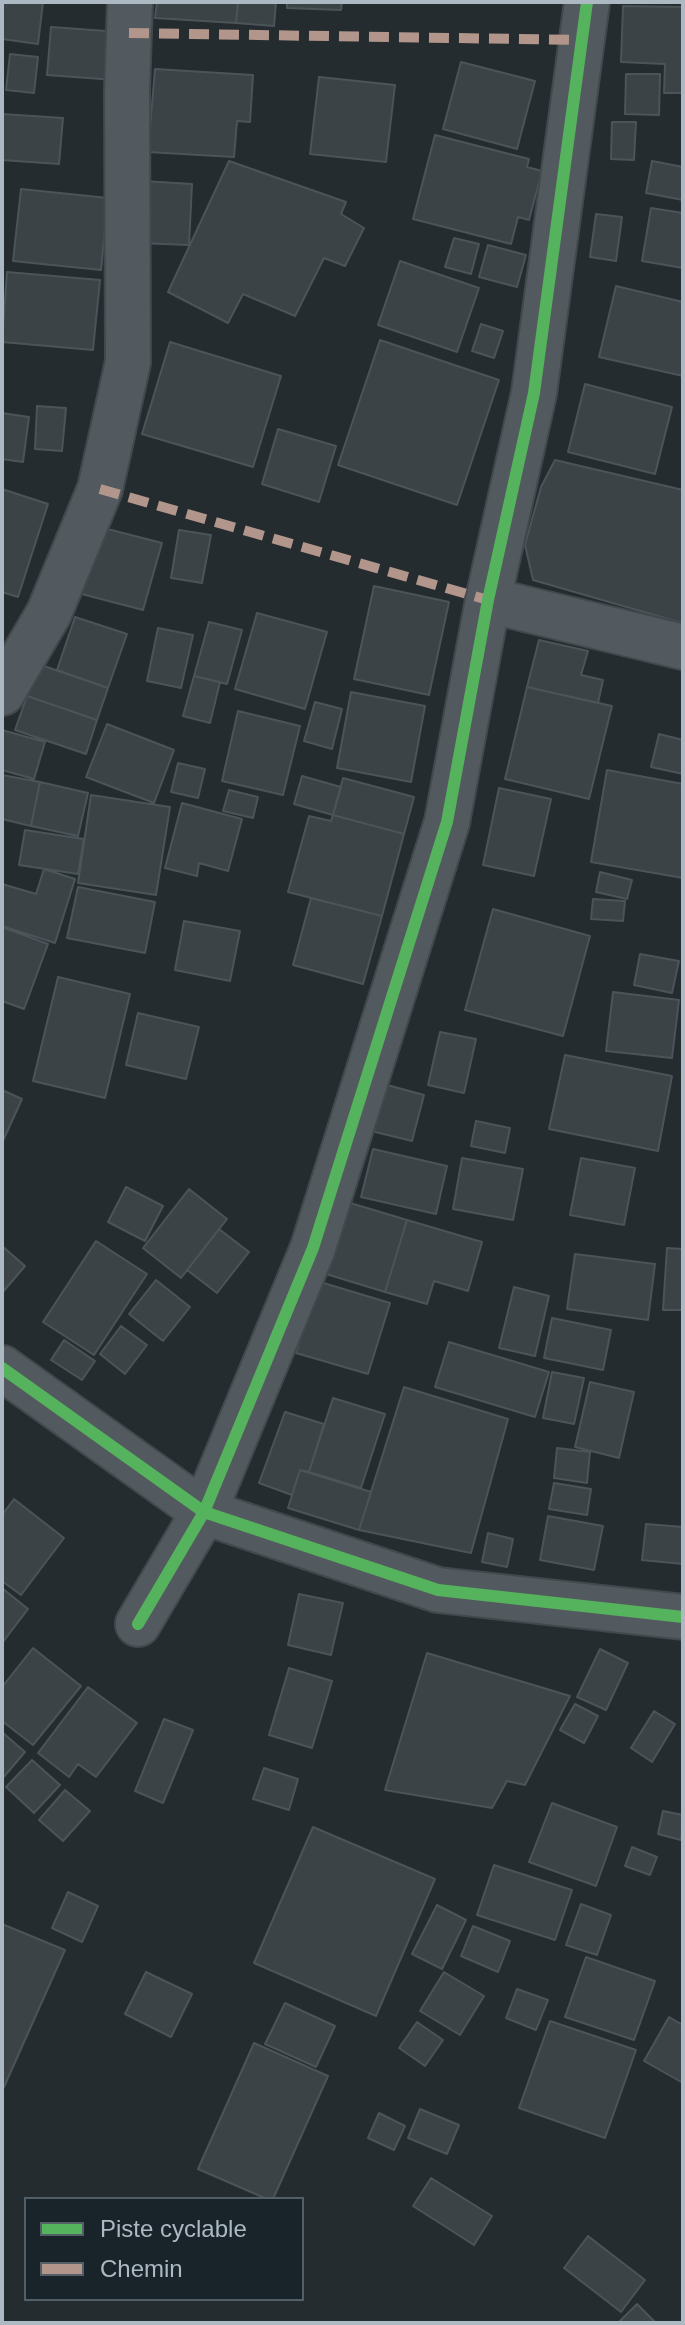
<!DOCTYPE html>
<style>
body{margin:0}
#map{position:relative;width:685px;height:2325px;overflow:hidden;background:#242c30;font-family:Helvetica,sans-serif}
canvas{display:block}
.frame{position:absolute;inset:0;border:4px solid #acb9c3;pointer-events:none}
.legend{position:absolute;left:24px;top:2197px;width:280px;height:104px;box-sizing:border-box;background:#18232a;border:2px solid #535f67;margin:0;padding:10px 14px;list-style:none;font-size:24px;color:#acb9c3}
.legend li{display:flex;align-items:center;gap:16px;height:40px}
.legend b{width:40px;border:2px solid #535f67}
</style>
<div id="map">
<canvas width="685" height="2325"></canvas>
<div class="frame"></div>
<ul class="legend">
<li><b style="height:10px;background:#56b35d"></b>Piste cyclable</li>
<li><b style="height:10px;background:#b2968c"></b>Chemin</li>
</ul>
</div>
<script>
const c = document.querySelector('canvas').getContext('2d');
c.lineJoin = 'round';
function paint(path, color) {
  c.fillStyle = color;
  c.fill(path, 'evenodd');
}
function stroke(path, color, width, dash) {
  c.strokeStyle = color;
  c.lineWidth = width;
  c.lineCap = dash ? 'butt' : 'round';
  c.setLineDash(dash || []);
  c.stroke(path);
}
const building = new Path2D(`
 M2,2H43L38,44L2,39Z
 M157,2H238L236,23L155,18Z
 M238,2H276L274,26L236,23Z
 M287,2H342L341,10L287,8Z
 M623,6L683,7V93H664L665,64L621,62Z
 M51,27L120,32L115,80L47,75Z
 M10,54L38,57L34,93L6,90Z
 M461,62L535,81L517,149L443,129Z
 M155,69L253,75L250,122L237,121L234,157L148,152Z
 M626,74H660L659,115L625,114Z
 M319,77L395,85L386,162L310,154Z
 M2,114L63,118L59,164L2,160Z
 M612,122H636L634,160L611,159Z
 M435,135L529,159L527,167L542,171L529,220L518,217L511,244L413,219Z
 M229,161L346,202L341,214L364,228L345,266L324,258L295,316L243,294L228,323L168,292Z
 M652,161L683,167V200L646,193Z
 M143,181L192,184L189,245L139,243Z
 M21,189L108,198L101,270L13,261Z
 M651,208L683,213V268L642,261Z
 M596,214L622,217L616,261L590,257Z
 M454,238L479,244L471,274L445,267Z
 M488,245L526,255L517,287L479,277Z
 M400,261L479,288L457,352L378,325Z
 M7,272L100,280L93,350L2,342Z
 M616,286L683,302V376L599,357Z
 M481,324L503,331L494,358L472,351Z
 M380,340L499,380L457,505L338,465Z
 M170,342L281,376L253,467L142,434Z
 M585,384L672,407L655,474L568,452Z
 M37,406L66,408L62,451L35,449Z
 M2,413L29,417L23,462L2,459Z
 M278,429L336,446L319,502L262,484Z
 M555,460L683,490L682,623L533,580L525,545L541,487Z
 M2,489L48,504L18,597L2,592Z
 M92,525L162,543L143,610L74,592Z
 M179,530L211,535L202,583L171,578Z
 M374,586L449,602L429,695L354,679Z
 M257,613L327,632L305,709L235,689Z
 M75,617L127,634L108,688L57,670Z
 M209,622L242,630L227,684L194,676Z
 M158,628L193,635L181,688L147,681Z
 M539,640L588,651L581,675L603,680L598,703L527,687Z
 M38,664L108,688L97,720L27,696Z
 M194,676L220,682L210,723L183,716Z
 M527,687L612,706L589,799L505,779Z
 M351,692L425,706L411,782L337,768Z
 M27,696L97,720L86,754L15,730Z
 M315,702L342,709L332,749L304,741Z
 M238,711L300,726L283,795L222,781Z
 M107,724L174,750L154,803L86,777Z
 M2,730L45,742L34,779L2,770Z
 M659,734L683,740V774L651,767Z
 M178,763L205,769L198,798L171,792Z
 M607,770L683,784V878L591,862Z
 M2,775L40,782L31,826L2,819Z
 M302,776L341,787L333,815L294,804Z
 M343,778L414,797L404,834L333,815Z
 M40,782L88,793L78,836L31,826Z
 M499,788L551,799L534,876L483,865Z
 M229,790L258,797L253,818L223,811Z
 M91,795L170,807L156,895L78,883Z
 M182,803L242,819L228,871L199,863L197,876L165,868Z
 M333,815L404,834L382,916L288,892L309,816L331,821Z
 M25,830L84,839L78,874L19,865Z
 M44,869L75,879L55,943L2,926V884L36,894Z
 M600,872L632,880L627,899L596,892Z
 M78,887L155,902L145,953L67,938Z
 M311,898L382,916L363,984L293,965Z
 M593,899L625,901L623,921L591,919Z
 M493,909L590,936L563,1036L465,1010Z
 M184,921L240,931L230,981L175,970Z
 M2,927L48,944L24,1009L2,1001Z
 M640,954L679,961L672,993L634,985Z
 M58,977L130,994L105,1098L33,1081Z
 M613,992L679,1000L672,1058L606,1051Z
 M138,1013L199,1027L186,1079L126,1065Z
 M440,1032L476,1039L464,1093L428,1085Z
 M565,1055L672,1076L658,1151L549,1129Z
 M380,1083L424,1095L412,1141L367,1130Z
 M2,1090L22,1099L2,1143Z
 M476,1121L510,1128L505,1153L471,1146Z
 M373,1149L447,1166L436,1214L361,1197Z
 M462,1158L523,1169L513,1220L453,1209Z
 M581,1158L635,1168L624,1225L570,1215Z
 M126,1187L163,1206L145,1241L108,1222Z
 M189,1189L227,1219L181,1278L143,1248Z
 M347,1202L407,1220L385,1292L326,1274Z
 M407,1220L482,1242L468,1291L434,1281L427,1304L385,1292Z
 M219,1229L249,1252L217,1293L187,1270Z
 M96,1241L147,1274L94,1355L43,1322Z
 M2,1246L25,1266L2,1293Z
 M667,1248L683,1249V1310H663Z
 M575,1254L655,1264L648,1320L567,1309Z
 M156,1280L190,1307L163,1341L129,1314Z
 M317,1281L390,1303L368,1374L296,1353Z
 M514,1287L549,1296L535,1356L499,1348Z
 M552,1318L611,1330L603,1370L544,1358Z
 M121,1326L147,1345L125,1374L100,1354Z
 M64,1340L95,1361L82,1380L51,1360Z
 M449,1342L549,1372L535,1417L435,1387Z
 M552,1372L584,1378L574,1424L543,1418Z
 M590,1382L634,1392L619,1458L575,1447Z
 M404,1387L508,1419L471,1553L359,1530Z
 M333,1398L385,1414L361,1488L309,1472Z
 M285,1412L324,1424L309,1472L300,1470L292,1495L259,1483Z
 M557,1448L590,1452L587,1483L554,1478Z
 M300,1470L371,1492L359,1530L288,1508Z
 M554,1483L591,1489L587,1515L549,1509Z
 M14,1499L64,1538L21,1595L2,1581V1515Z
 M548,1516L603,1526L594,1570L540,1560Z
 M646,1524L683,1527V1564L642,1560Z
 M488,1533L513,1539L507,1567L482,1562Z
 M2,1588L28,1609L3,1642L2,1641Z
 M299,1594L343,1603L331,1655L288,1645Z
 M33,1648L81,1686L33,1745L2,1721V1687Z
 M600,1649L628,1663L606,1710L577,1697Z
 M427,1653L570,1696L525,1785L507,1781L492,1808L385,1790Z
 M289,1668L332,1681L312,1748L269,1735Z
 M88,1687L137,1723L96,1777L78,1764L69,1777L38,1753Z
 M575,1704L598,1716L584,1743L560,1730Z
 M654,1711L675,1724L652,1762L631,1748Z
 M164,1719L193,1730L163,1803L135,1791Z
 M2,1732L25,1752L2,1779Z
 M32,1760L60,1785L34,1813L6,1787Z
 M264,1768L298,1779L289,1810L253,1799Z
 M65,1790L90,1811L63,1841L39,1820Z
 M552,1803L617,1827L596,1886L529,1862Z
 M663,1811L683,1815L681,1840L658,1834Z
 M313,1827L435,1879L376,2016L254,1963Z
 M632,1847L657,1857L650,1875L625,1866Z
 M494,1865L572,1890L555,1940L477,1915Z
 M68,1892L98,1906L82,1942L52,1928Z
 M581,1904L611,1915L597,1955L566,1945Z
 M437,1905L466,1920L442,1969L412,1954Z
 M2,1924L65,1950L4,2087L2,2086Z
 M473,1926L510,1941L498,1972L461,1956Z
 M586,1957L655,1981L634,2040L565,2017Z
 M146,1972L192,1994L171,2037L125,2014Z
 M444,1972L484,1996L460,2035L420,2011Z
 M517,1989L548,2000L536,2030L506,2018Z
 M285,2003L335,2026L316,2067L265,2044Z
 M669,2017L683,2025V2083L644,2061Z
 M550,2021L636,2050L605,2138L519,2108Z
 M417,2022L443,2040L425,2066L399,2048Z
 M254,2043L328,2076L273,2199H267L198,2169Z
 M420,2109L459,2125L447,2154L408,2138Z
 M379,2113L405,2126L394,2150L368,2138Z
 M431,2178L492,2216L474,2245L413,2206Z
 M588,2236L645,2280L621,2312L564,2268Z
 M637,2304L656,2323H618Z`);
const street = new Path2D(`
 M488,600L683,647
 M2,693L49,613L100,489L128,362L127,91L130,2
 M2,1368L204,1512L438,1590L683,1617
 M138,1624L204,1512L313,1248L447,822L488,600L534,393L587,2`);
const quiet = new Path2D(`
 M129,33L582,40
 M100,489L488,600`);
const cycleway = new Path2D(`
 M2,1368L204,1512L438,1590L683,1617
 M138,1624L204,1512L313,1248L447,822L488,600L534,393L587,2`);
paint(building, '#3c4347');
stroke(building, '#4b5458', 2);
stroke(street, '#42484b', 48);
stroke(street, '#535a5f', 44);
stroke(quiet, '#b2968c', 10, [20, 10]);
stroke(cycleway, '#56b35d', 12);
</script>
